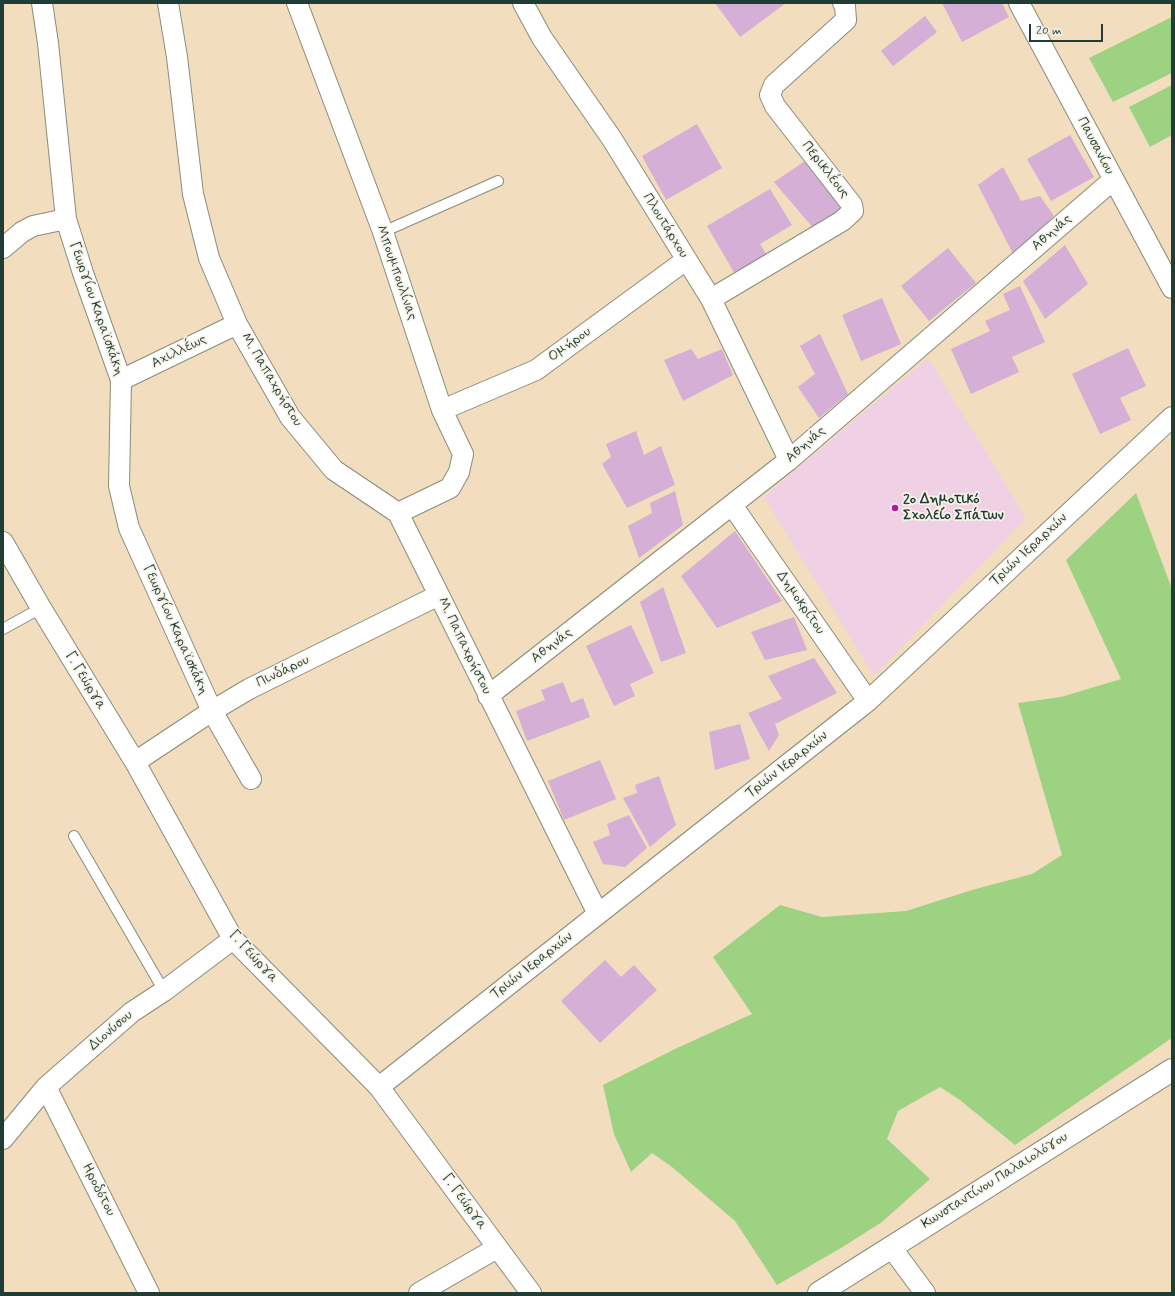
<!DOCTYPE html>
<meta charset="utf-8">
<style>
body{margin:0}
#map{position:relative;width:1175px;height:1296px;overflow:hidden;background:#f2ddbf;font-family:Mynerve,sans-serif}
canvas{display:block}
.frame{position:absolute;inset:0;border:4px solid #1f3d34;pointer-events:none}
.scale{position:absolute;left:1029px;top:24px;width:74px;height:18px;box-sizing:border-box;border:2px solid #1f3d34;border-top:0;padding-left:5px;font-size:12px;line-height:14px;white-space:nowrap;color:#1f3d34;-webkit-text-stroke:3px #f7f3e8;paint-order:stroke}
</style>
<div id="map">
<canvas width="1175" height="1296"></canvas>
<div class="frame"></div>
<div class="scale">20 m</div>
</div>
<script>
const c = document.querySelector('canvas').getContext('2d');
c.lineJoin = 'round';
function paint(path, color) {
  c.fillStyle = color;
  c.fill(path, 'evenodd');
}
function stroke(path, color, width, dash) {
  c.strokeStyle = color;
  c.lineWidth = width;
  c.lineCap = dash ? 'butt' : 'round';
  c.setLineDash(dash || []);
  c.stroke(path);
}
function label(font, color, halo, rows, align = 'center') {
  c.font = font + ' Mynerve,sans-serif';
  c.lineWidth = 3.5;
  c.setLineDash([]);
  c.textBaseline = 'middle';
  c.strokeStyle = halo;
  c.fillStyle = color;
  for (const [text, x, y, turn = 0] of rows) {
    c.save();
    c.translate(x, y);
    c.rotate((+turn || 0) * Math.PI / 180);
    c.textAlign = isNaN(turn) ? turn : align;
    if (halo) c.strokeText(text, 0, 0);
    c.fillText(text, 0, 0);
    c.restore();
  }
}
const built = new Path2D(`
 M928,358L1026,518L874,676L764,497Z`);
const green = new Path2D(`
 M1172,17V73L1113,102L1089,58Z
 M1172,85V135L1150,147L1129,107Z
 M1136,493L1172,589V1038L1015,1145L960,1100L940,1087L898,1111L887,1139L930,1179L882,1222L841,1248L777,1285L735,1221L672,1167L652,1153L631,1172L614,1134L603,1085L677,1048L752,1014L713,957L780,905L822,917L906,911L972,890L1032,874L1062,855L1018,703L1061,697L1121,679L1066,560Z`);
const building = new Path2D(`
 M715,3H786L740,37Z
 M942,3H1002L1009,17L962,42Z
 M925,16L937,32L893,66L881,51Z
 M697,124L722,168L666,200L642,156Z
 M1070,135L1094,177L1051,201L1027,159Z
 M805,161L845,208L814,229L774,182Z
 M1003,167L1021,201L1040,196L1054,216L1013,254L978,185Z
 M770,189L792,225L760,244L767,255L735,274L707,226Z
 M1065,245L1088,284L1045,319L1023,281Z
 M948,248L976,283L929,321L901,286Z
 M1020,286L1045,342L1012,357L1019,372L971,394L951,349L990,331L985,321L1010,310L1003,294Z
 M882,298L901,344L861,361L842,315Z
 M820,334L848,394L819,418L798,387L815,374L800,346Z
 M1128,348L1146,386L1120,398L1131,420L1100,434L1072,374Z
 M691,349L698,359L722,349L733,375L683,401L664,360Z
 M636,431L644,455L661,446L675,485L627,508L602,464L611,457L606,444Z
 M675,491L683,525L639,558L628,526L652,513L650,503Z
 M735,531L782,601L717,628L681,576Z
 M663,587L686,653L661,662L640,602Z
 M794,617L807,650L765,660L751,632Z
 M631,625L654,673L630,684L635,696L614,706L586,646Z
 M814,658L837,693L775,724L779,735L769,751L748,713L782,699L768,676Z
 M563,682L571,703L583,698L590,717L527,741L516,711L545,700L541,690Z
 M740,724L750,759L715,770L709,732Z
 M600,760L616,799L564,820L548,781Z
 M659,776L676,825L650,847L623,798L637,793L635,785Z
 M629,815L647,848L625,867L603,864L593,842L610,835L607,824Z
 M605,960L621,977L634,965L657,990L600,1043L561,1001Z`);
const lane = new Path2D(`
 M383,232L498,181
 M3,629L41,608
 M74,836L164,991`);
const street = new Path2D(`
 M42,3L48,43L66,219L83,273L121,380L119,486L129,528L212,711L251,779
 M168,3L177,57L193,194L209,258L237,324L290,417L334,470L398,513L598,914
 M297,3L383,232L442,410L463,454L459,472L450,488L398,513
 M523,3L542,38L612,139L711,299L789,460
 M1019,3L1172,288
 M3,248L22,232L33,226L66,219
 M711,299L842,221L853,211L852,205L775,106L770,95L774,85L846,20L845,6L843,3
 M121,380L237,324
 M442,410L536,370L686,260
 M732,505L868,701
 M3,542L41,608L135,762L233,939L379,1087L531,1293
 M488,696L789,460L1113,180
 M135,762L212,711L249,689L439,595
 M46,1087L149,1293
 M379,1087L868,701L1172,417
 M3,1139L46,1087L132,1012L164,991L233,939
 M891,1247L925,1293
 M419,1293L497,1248`);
const secondary = new Path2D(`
 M819,1293L1172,1070`);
const markers = [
 [895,508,4,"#b5179e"]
];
const streetNames = [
 ["Παυσανίου",1095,146,62],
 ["Περικλέους",825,170,52],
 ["Πλουτάρχου",665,226,58],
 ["Αθηνάς",1052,233,-41],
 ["Μπουμπουλίνας",396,273,71],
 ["Γεωργίου Καραϊσκάκη",96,309,71],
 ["Ομήρου",570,345,-36],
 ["Αχιλλέως",179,352,-26],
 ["Μ. Παπαχρήστου",271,380,59],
 ["Αθηνάς",806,445,-41],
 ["Τριών Ιεραρχών",1029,550,-43],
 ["Δημοκρίτου",800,603,55],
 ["Γεωργίου Καραϊσκάκη",175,630,66],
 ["Μ. Παπαχρήστου",464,646,64],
 ["Αθηνάς",552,646,-38],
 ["Πινδάρου",283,672,-26],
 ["Γ. Γεώργα",85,681,59],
 ["Τριών Ιεραρχών",787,765,-38],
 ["Γ. Γεώργα",253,957,48],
 ["Τριών Ιεραρχών",532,966,-38],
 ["Διονύσου",111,1031,-41],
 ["Κωνσταντίνου Παλαιολόγου",995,1181,-32],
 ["Ηροδότου",98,1190,63],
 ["Γ. Γεώργα",464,1202,54]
];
const poiNames = [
 ["2ο Δημοτικό",903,500],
 ["Σχολείο Σπάτων",903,516]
];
paint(built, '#f0d0e4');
paint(green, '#9ed283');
paint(building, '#d5afd5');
stroke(lane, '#888d7a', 12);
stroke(street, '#888d7a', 22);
stroke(secondary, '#888d7a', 24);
stroke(lane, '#fff', 10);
stroke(street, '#fff', 20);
stroke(secondary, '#fff', 22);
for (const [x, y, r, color] of markers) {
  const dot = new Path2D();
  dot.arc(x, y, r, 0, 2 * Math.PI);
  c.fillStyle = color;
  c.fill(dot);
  stroke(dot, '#f7f3e8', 1.5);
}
label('14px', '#1f3d34', '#f7f3e8', streetNames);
label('bold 14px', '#1f3d34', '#f7f3e8', poiNames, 'left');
</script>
